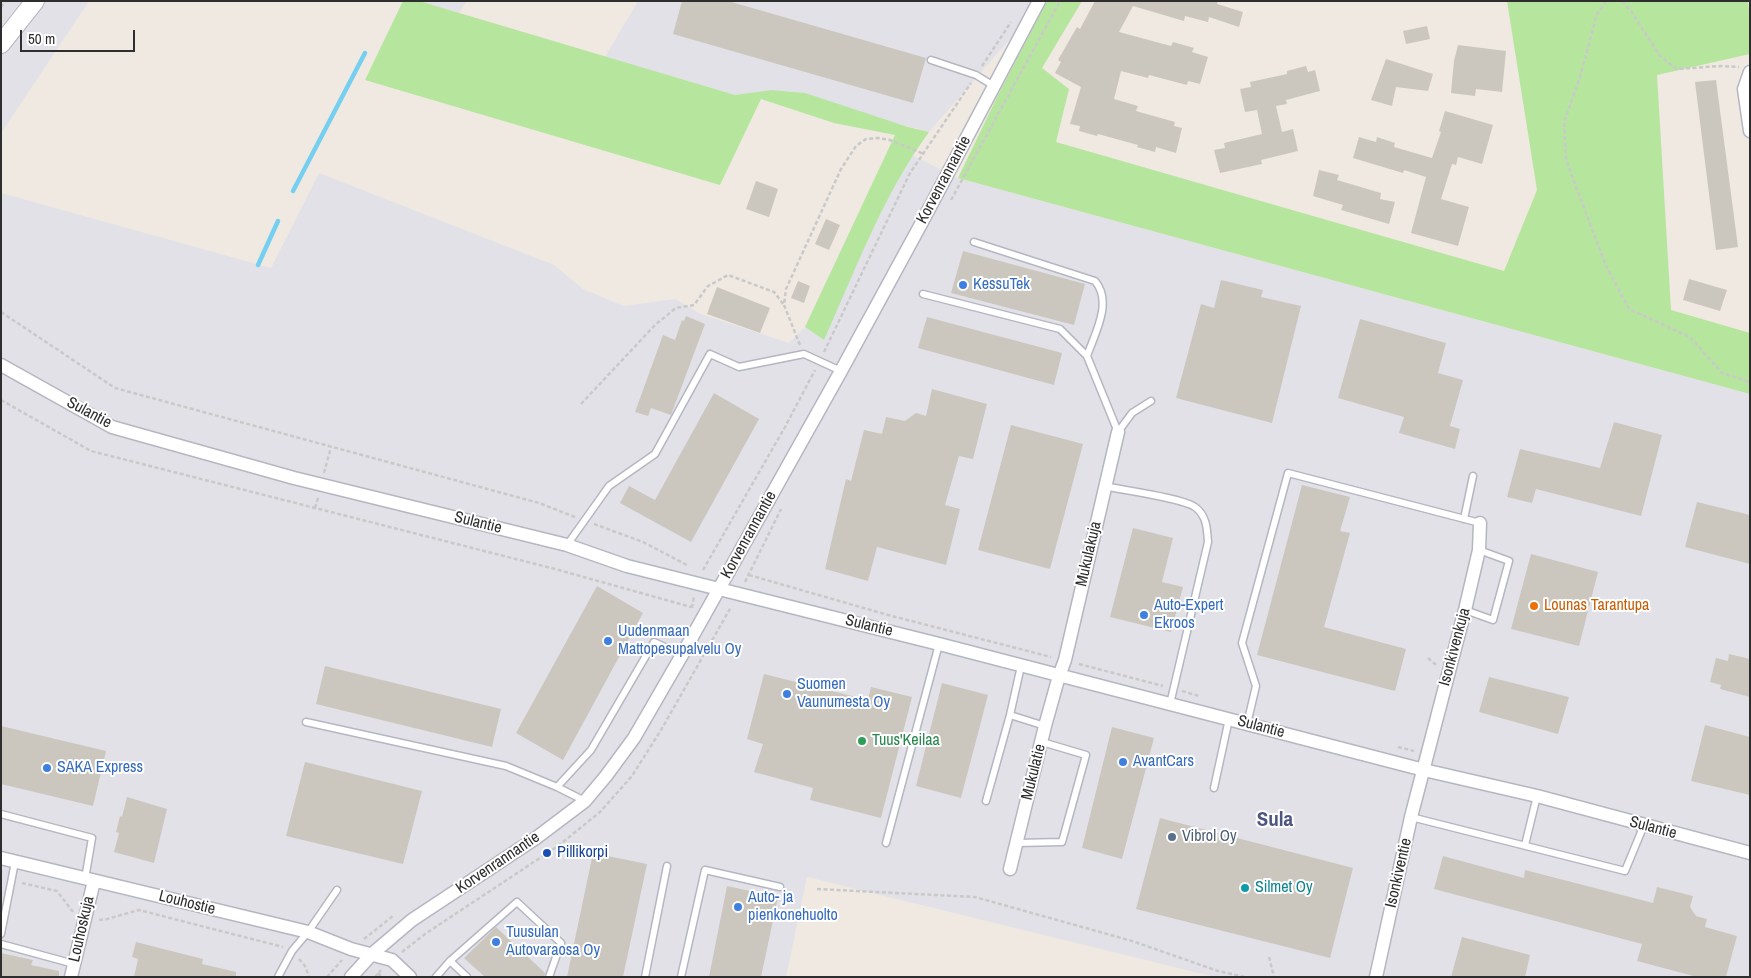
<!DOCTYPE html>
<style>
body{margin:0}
#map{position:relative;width:1751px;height:978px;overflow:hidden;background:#efe9e1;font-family:"Archivo Narrow",sans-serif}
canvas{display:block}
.frame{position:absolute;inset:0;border:2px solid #2e2e2e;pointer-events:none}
.scale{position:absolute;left:20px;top:30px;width:115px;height:22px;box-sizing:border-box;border:2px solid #2e2e2e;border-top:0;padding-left:6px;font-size:15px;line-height:18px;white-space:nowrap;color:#2e2e2e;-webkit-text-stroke:4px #fff;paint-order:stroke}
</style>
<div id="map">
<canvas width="1751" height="978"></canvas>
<div class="frame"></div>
<div class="scale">50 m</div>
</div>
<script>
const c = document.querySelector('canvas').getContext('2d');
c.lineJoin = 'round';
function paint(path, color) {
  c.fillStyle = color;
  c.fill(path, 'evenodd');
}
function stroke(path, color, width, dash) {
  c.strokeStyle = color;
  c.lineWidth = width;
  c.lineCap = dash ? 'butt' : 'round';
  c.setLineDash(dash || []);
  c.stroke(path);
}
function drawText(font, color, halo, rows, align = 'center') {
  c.font = font + ' "Archivo Narrow",sans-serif';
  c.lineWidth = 4;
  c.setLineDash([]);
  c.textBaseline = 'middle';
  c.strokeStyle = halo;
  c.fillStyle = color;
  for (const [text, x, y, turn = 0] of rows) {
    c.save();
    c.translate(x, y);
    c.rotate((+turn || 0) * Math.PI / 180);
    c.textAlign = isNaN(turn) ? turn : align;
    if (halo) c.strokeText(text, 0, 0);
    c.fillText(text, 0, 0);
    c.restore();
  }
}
paint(new Path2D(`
 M1,1H89L1,133Z
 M419,1H467L459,13Z
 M638,1H1043L929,132L771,90L735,95L605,57Z
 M912,155L958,178L1750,394V977H1215L807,877L786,977H1V193L271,268L319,173L554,265L583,289L624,306L675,299L701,314L789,343L805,327L819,336L891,192Z`), '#e3e1e8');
paint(new Path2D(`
 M403,1H419L735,95L771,90L805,93L908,127L929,132C883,195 856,269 824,340L805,327L895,135L834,123L761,99L720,185L365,80Z
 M1047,1H1082L1042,68L1069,89L1056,142L1504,271L1537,190L1507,1H1748L1750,20V54L1657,75L1671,310L1750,333V394L958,178L999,93Z`), '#b6e59e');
stroke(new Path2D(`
 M293,191L365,53
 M258,265L278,221`), '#75cff0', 4.5);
paint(new Path2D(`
 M682,1H728L926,58L913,103L673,34Z
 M1095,1H1218L1217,4L1243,12L1239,27L1209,17L1208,22L1185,16L1184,21L1133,6L1119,32L1171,46L1173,42L1194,48L1192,52L1208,57L1200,84L1188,81L1187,85L1149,75L1148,78L1121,71L1114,99L1138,106L1136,111L1175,122L1174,126L1182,128L1176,153L1156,147L1155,152L1137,147L1138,145L1098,134L1097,136L1079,131L1080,126L1070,124L1081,87L1055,73L1061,62L1058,60L1077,27L1080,29Z
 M1427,26L1430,39L1406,44L1403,31Z
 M1458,45L1506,51L1502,92L1476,89L1475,96L1451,93L1454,61Z
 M1386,59L1433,74L1428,91L1396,87L1392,106L1371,100Z
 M1306,66L1308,72L1315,70L1320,91L1286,100L1287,104L1276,106L1282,132L1293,129L1298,151L1261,160L1262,164L1220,173L1214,150L1225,148L1224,143L1262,134L1257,110L1245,112L1240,89L1251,87L1250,82L1287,74V71Z
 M1716,80L1738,247L1716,250L1695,82Z
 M1445,111L1493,125L1482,164L1458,157L1456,165L1452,164L1441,199L1469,207L1458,246L1411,233L1426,177L1404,170L1403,173L1353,158L1359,137L1376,142L1377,137L1395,143L1394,147L1432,158L1441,132L1439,131Z
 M1319,170L1339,175L1337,180L1381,193L1380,199L1395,202L1389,224L1341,210L1343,205L1313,196Z
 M756,181L778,189L769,217L746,209Z
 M826,219L840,225L829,250L815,244Z
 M963,251L1085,284L1074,325L951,293Z
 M1689,279L1727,290L1720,311L1683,300Z
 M1221,280L1263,290L1261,297L1301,306L1272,423L1176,398L1201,304L1214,308Z
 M798,281L810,286L804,303L791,298Z
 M717,287L770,308L760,333L707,314Z
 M686,316L705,324L671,415L651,408L648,416L635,412L663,335L675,340L682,320L684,321Z
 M927,317L1062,353L1054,385L918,348Z
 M1360,319L1446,343L1438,373L1463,380L1450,426L1460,429L1455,449L1399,433L1404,417L1338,398Z
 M932,389L987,404L973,459L959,456L945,505L960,509L946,565L877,547L868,581L825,569L846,479L851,481L864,430L882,434L886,417L905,421L916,413L926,416Z
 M714,393L759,419L691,542L620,503L629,486L655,500Z
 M1614,422L1662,435L1641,516L1536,489L1532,503L1507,497L1520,449L1600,468Z
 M1011,425L1083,444L1050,569L978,550Z
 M1302,485L1350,497L1340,531L1350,533L1324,627L1406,649L1395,691L1257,655Z
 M1697,502L1750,515V564L1685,547Z
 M1133,528L1173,538L1162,582L1183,587L1171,632L1110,617Z
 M1531,554L1598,572L1579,646L1511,629Z
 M597,586L643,613L563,760L516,733Z
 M1729,654L1750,659V697L1720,689L1721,685L1710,682L1716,658L1728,661Z
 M325,666L501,709L492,747L316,704Z
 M764,674L868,700L871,687L912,697L881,818L810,800L813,788L754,772L763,744L747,739Z
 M1489,677L1569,697L1558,734L1479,712Z
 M942,683L988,695L961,798L916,786Z
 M1705,725L1750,737V795L1691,781Z
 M1,726L106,751L93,806L1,784Z
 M1112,727L1154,738L1122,859L1082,848Z
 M305,762L422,791L403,864L286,836Z
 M127,797L167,809L154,863L114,852L119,833L116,832L120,816L122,817Z
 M1160,818L1353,868L1330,958L1136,909Z
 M593,853L647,864L623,977H567Z
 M1443,856L1524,878L1525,870L1653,903L1657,887L1693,896L1690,907L1696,916L1707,919L1705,927L1737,936L1726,977H1697L1637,961L1642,944L1434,889Z
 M727,886L778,897L761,977H709Z
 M496,927L545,973L544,977H485L464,958Z
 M1462,937L1530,955L1525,977H1451Z
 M136,942L203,959L202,964L236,972V977H134L138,959L132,957Z
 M1,953L33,960L31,965L59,971V977H1Z`), '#cbc7bf');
const lane = new Path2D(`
 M931,60L976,75L994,86
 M974,242L1095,281C1113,302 1095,333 1087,356
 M923,294L1060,329L1087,356L1118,432
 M1118,432L1132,413L1151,401
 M1104,486C1122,490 1183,498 1195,507C1207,516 1207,529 1208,542L1170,704
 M1464,519L1473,476
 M567,545L609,486L655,454L710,354L739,367L804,354L841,371
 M1465,610L1493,620L1509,561L1479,550
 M1010,715L1045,726
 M306,722L506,766L557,787
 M1247,724L1256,686L1242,643L1288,473L1480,523
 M1214,788L1229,719
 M585,801L557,787L591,750L654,642L682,655
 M986,801L1010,715L1021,666
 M1,814L92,838L85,879
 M1411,817L1625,871L1644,825
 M886,843L939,644
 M1017,843L1062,842L1086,755L1042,742
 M1525,845L1537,796
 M1,934L15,862
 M1,944L74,964
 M450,961L517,902L561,943L549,977
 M278,977L292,951L308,932L337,890
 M436,977L450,961L467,977
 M645,977L667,866
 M681,977L705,870L780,887`);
const street = new Path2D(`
 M1750,72L1744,89L1750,131
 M1,365L112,427L294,478L567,545L627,566L939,644L1424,770L1537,796L1750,853
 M1,858L308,932L351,949L392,960L410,977
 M1010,869L1045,726L1059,676L1065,660L1118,432
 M71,977L94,881
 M351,977L372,954L412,920L536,838L585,801L606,776L634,738L682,655L841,371L921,224L1039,1
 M1376,977L1411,817L1465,610L1479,550L1480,523`);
const secondary = new Path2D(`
 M1,44L35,1`);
stroke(lane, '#b4b7c1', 9);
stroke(street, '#b4b7c1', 15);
stroke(secondary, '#b4b7c1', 20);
stroke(new Path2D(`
 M1606,1L1597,14L1580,77L1564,122L1566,160L1606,266L1629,309L1690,337L1722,373L1750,382
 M1622,1L1631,11L1660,56L1677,69L1721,66L1739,67
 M1,7L6,1
 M982,66L1011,22
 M951,200L1060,1
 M1,312L115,388L539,503L575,517
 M800,345L784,305L786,289L841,169L856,146L866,139L878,138L890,140L924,154
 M824,352L910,173L971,83
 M1,400L91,451L555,569L691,607
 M581,404L656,324L676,308L694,305L708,286L728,275L774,292L784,305
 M324,473L331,447
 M315,508L318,498
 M594,524L643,542L687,565
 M703,570L785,427L815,370
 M749,575L888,615L1051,657
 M745,582L781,509
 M692,608L694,596
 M1428,658L1436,665
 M1079,664L1163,686
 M1182,691L1199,696
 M1398,747L1414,751
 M22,883L57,891L73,912
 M817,889L975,897L1132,941L1218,971L1245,977
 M99,920L107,919L139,910L283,947
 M364,939L393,916
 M402,952L425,934L558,846L600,812L632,776L661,730L731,607
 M1269,957L1274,977
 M299,959L305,966L309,977
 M378,973L382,977
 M327,977L342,960
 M375,977L381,970`), '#c9c9c9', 2.5, [4, 2.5]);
stroke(lane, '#fff', 6);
stroke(street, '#fff', 12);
stroke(secondary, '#fff', 18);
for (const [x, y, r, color] of [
 [963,285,5,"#3f7fe0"],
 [1534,606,5,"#e8710a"],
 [1144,615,5,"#3f7fe0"],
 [608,641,5,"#3f7fe0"],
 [787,694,5,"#3f7fe0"],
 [862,741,5,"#2e9e5b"],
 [1123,762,5,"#3f7fe0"],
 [47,768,5,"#3f7fe0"],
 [1172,837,5,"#5c6f8a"],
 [547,853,5,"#1a4fb4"],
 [1245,888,5,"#0f9aa8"],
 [738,907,5,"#3f7fe0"],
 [496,942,5,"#3f7fe0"]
]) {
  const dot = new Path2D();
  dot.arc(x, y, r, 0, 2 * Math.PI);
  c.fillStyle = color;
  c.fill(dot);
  stroke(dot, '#fff', 2);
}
drawText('16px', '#2e2e2e', '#fff', [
 ["Korvenrannantie",944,180,-62],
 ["Sulantie",89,413,28],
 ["Sulantie",478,523,14],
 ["Korvenrannantie",749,535,-61],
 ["Mukulakuja",1089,554,-77],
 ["Sulantie",869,626,14],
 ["Isonkivenkuja",1455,647,-75],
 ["Sulantie",1261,727,15],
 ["Mukulatie",1034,772,-76],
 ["Sulantie",1653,828,15],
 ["Korvenrannantie",498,863,-34],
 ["Isonkiventie",1399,873,-77],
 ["Louhostie",187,903,14],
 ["Louhoskuja",82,929,-77]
]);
drawText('16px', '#366cbe', '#fff', [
 ["KessuTek",973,285],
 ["Auto-Expert",1154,606],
 ["Ekroos",1154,624],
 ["Uudenmaan",618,632],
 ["Mattopesupalvelu Oy",618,650],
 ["Suomen",797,685],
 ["Vaunumesta Oy",797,703],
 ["AvantCars",1133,762],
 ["SAKA Express",57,768],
 ["Auto- ja",748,898],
 ["pienkonehuolto",748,916],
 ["Tuusulan",506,933],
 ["Autovaraosa Oy",506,951]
], 'left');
drawText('16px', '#c56008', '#fff', [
 ["Lounas Tarantupa",1544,606]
], 'left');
drawText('16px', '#27864d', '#fff', [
 ["Tuus'Keilaa",872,741]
], 'left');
drawText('16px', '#4e5e75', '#fff', [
 ["Vibrol Oy",1182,837]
], 'left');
drawText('16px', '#164399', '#fff', [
 ["Pillikorpi",557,853]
], 'left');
drawText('16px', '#0d838f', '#fff', [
 ["Silmet Oy",1255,888]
], 'left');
drawText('bold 21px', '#4d5680', '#fff', [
 ["Sula",1275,820]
]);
</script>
